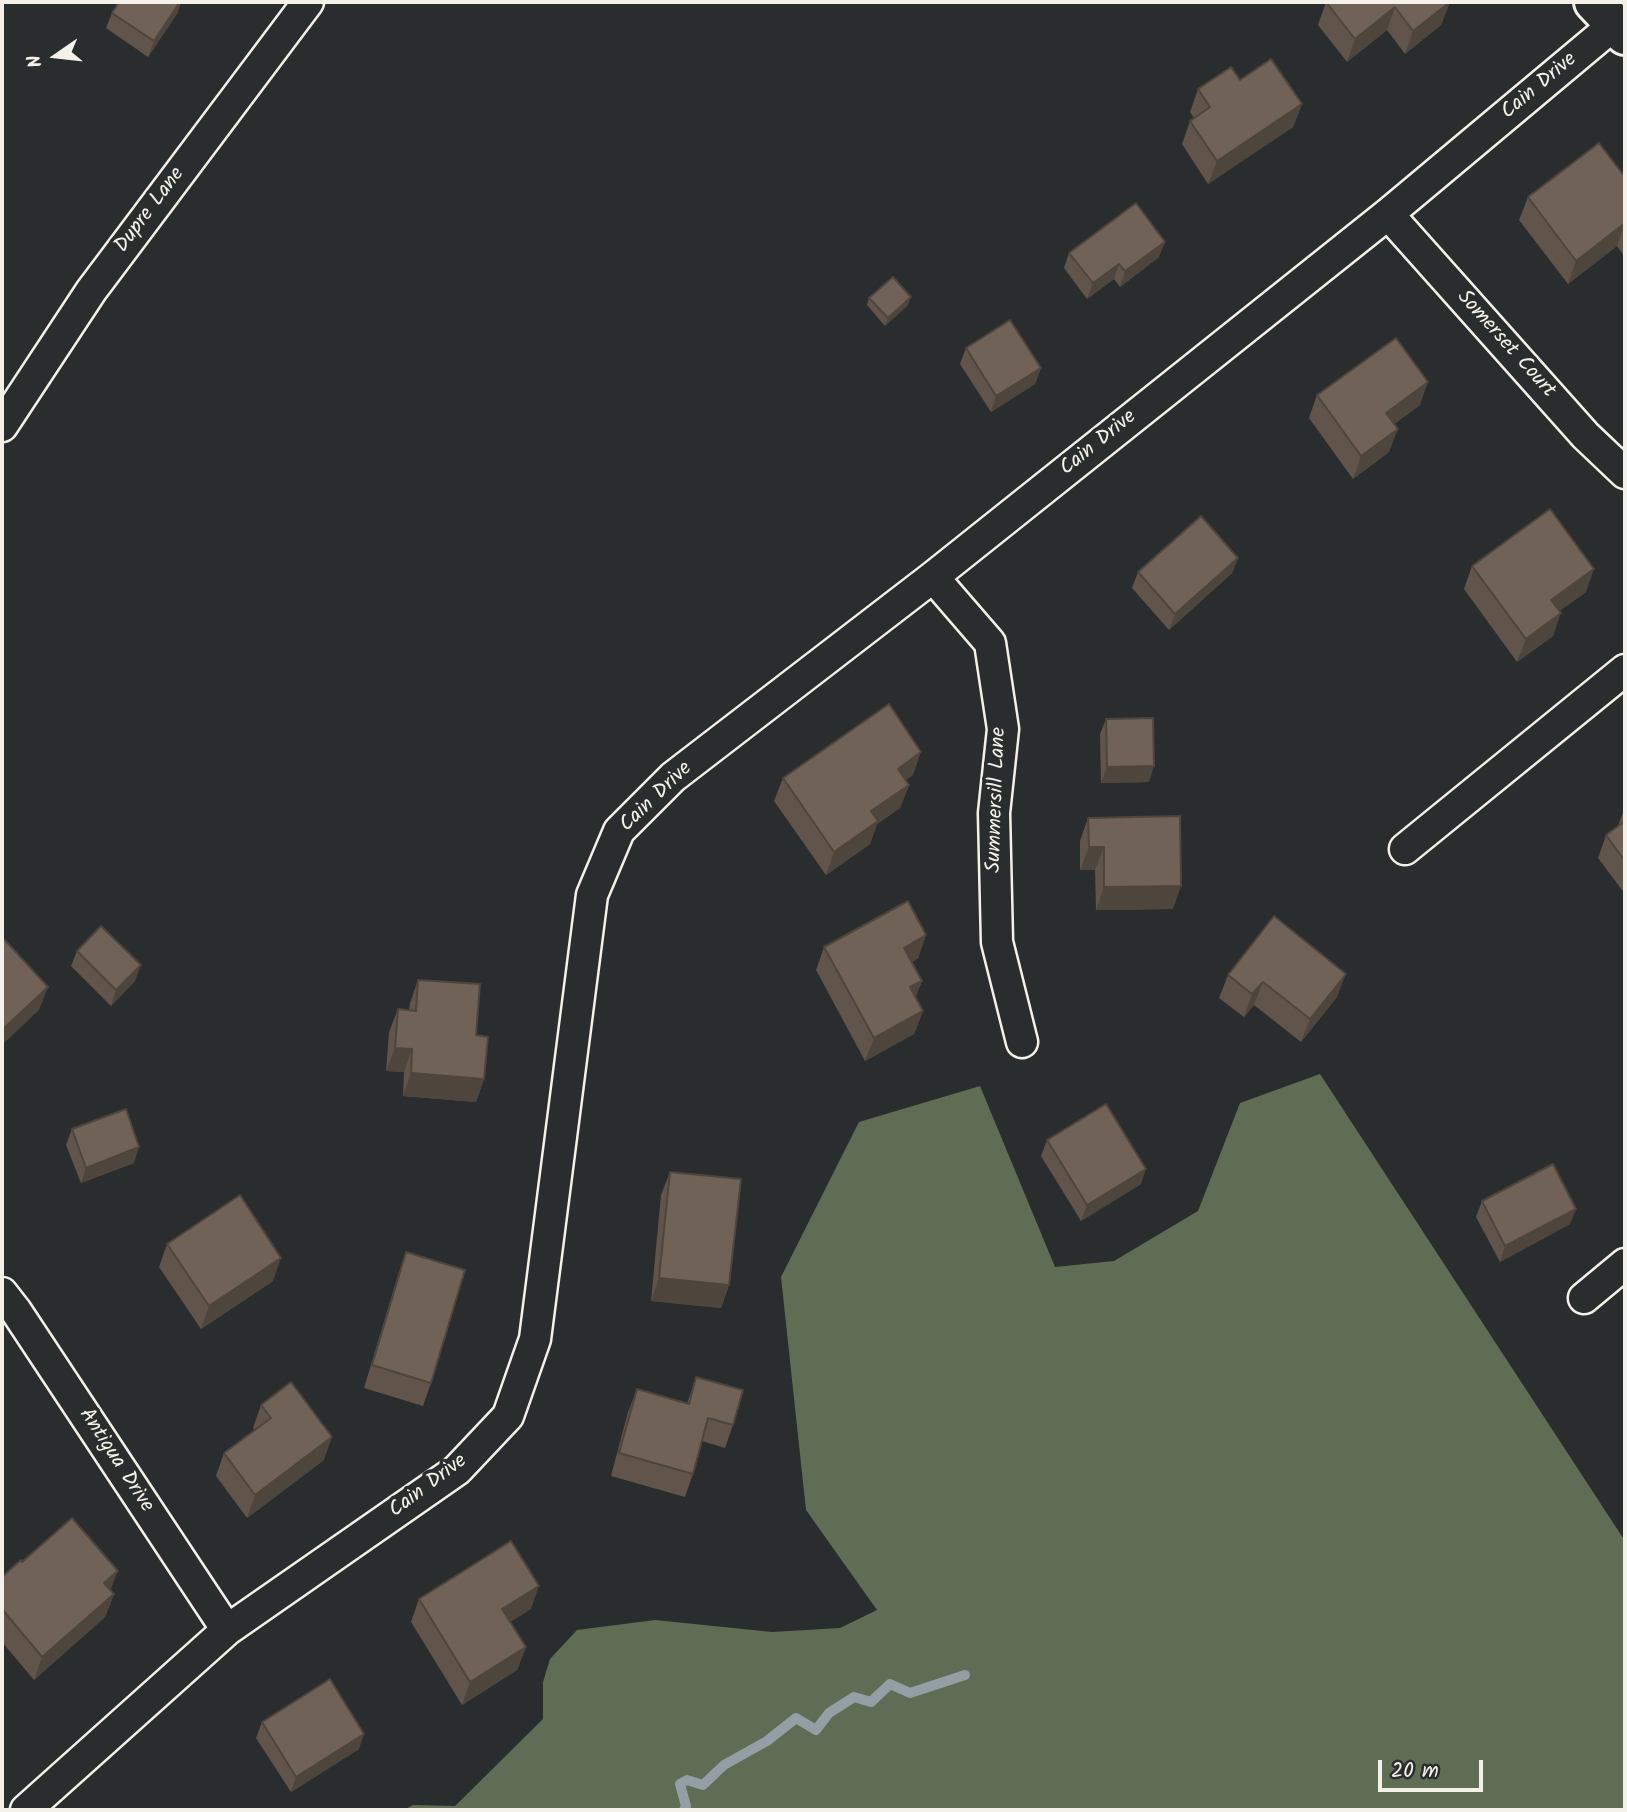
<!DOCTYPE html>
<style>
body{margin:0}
#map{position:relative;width:1627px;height:1812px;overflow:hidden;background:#2a2d2e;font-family:Kalam,sans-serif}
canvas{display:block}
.frame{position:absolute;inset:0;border:4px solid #f4f1e8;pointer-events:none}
.north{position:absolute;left:21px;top:21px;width:70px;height:70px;-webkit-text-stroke:5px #2a2d2e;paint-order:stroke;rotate:256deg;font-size:19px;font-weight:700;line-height:28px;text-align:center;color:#f4f1e8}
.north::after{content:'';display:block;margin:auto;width:24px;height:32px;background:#f4f1e8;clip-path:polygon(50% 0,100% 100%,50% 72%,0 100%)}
.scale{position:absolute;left:1378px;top:1760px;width:105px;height:32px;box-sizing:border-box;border:4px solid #f4f1e8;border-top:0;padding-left:9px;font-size:21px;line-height:24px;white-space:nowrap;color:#f4f1e8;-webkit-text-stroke:5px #2a2d2e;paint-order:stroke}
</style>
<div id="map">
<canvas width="1627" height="1812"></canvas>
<div class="frame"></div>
<div class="north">N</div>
<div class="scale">20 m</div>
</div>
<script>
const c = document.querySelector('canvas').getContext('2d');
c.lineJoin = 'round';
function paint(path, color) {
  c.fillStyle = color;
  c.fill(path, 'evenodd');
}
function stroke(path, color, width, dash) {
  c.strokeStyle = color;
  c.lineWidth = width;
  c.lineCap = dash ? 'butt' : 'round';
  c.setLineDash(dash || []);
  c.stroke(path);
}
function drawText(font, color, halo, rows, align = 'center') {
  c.font = font + ' Kalam,sans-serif';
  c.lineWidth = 7;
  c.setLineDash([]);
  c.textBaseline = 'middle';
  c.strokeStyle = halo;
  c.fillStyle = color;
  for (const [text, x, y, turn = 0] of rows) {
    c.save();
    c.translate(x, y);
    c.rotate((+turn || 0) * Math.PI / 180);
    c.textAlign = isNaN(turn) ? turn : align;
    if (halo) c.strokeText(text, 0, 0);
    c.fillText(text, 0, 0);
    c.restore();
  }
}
paint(new Path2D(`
 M1320,1074L1625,1541V1810H404L413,1805L455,1806L543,1719V1682L550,1659L577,1630L655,1620L772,1632L840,1628L877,1610L806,1510L781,1277L859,1122L980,1086L1055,1267L1114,1261L1198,1211L1240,1103Z`), '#5f6d54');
stroke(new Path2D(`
 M684,1810L686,1806L680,1784L687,1780L703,1785L724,1765L767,1741L796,1718L816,1730L829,1713L854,1697L871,1702L890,1684L910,1693L965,1675`), '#939fa4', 10);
const street = new Path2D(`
 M1388,214L1585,435L1625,473
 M2,426L91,291L308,2
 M933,577L990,643L1003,729L994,813L997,942L1022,1042
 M1405,849L1625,670
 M2,1293L16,1311L227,1630
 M1584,1298L1625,1264
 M26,1810L227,1630L457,1470L508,1416L535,1339L592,895L619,831L673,777L933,577L1388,214L1615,24`);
const secondary = new Path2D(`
 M1594,2L1625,35`);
stroke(street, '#f4f1e8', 35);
stroke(secondary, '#f4f1e8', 44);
stroke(street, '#2a2d2e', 30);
stroke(secondary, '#2a2d2e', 38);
paint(new Path2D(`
 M119,2H181L177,14L148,57L106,28L112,13Z
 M1326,2H1450L1441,25L1405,54L1387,30L1347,62L1318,25Z
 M1240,80L1302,104L1293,127L1208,184L1182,144L1190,121L1194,118L1190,112L1198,89Z
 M1625,177V255L1624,256L1617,246L1568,284L1519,220L1528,197Z
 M1069,253L1159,257L1120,287L1114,279L1087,299L1064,268Z
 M869,298L908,305L885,326L867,305Z
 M966,348L1041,368L1035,384L991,412L960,364Z
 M1317,395L1420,405L1394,424L1389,452L1353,479L1309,418Z
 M1238,558L1232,573L1169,630L1132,588L1138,572Z
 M1472,566L1586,592L1559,611L1553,636L1517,662L1464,589Z
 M1106,719L1149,782L1101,783L1100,734Z
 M913,775L905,780L909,785L900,808L877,824L870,844L826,875L774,801L783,778Z
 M1625,807V894L1598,858L1606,835L1618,826Z
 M1088,818L1173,909L1096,910L1095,870H1080V841Z
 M926,935L918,958L912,962L922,981L915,998L923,1011L914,1034L865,1061L816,970L824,947Z
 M77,951L135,981L111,1006L71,966Z
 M1228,975L1337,997L1301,1042L1254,1005L1244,1017L1219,998Z
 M418,980L476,1035L484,1079L476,1102L403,1096L404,1072L386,1071L389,1032L398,1009L409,1010L410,1003Z
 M72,1129L134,1163L81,1183L66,1145Z
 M1047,1140L1141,1184L1081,1221L1041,1156Z
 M670,1172L729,1285L721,1308L651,1301L661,1195Z
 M1482,1201L1570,1224L1500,1262L1476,1217Z
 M167,1244L273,1281L201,1329L159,1267Z
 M406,1252L431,1383L423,1406L364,1388L398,1275Z
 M696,1377L733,1425L725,1448L702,1441L693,1474L685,1497L611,1476L628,1412L637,1389L687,1404Z
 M261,1405L324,1460L247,1518L216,1476L224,1453L255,1430L253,1428Z
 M22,1562L110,1591L114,1594L105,1617L34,1680L2,1642V1577Z
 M419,1599L531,1609L510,1622L526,1647L517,1670L462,1705L411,1622Z
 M262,1722L359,1749L291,1792L256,1738Z`), '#60544b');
paint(new Path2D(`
 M180,2H181L177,14L148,57L154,41Z
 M1450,2L1441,25L1405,54L1413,31Z
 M1395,7L1387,30L1347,62L1355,39Z
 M1302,104L1293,127L1208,184L1217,161Z
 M1625,223L1617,246L1568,284L1576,261Z
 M1165,242L1159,257L1120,287L1125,271Z
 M1119,264L1114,279L1087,299L1093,283Z
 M911,297L908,305L885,326L888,318Z
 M1041,368L1035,384L991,412L996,396Z
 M1428,382L1420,405L1378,436L1386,413Z
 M1398,429L1389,452L1353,479L1361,456Z
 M1238,558L1232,573L1169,630L1175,614Z
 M1594,569L1586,592L1543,623L1551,600Z
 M1561,613L1553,636L1517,662L1526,639Z
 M921,752L913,775L889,792L898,769Z
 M1154,766L1149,782L1101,783L1107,767Z
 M909,785L900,808L877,824L870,844L826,875L834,852L871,811Z
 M1089,847H1104L1095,870H1080Z
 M1181,886L1173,909L1096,910L1104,887Z
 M926,935L918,958L896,971L904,948Z
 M141,965L135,981L111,1006L116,990Z
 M1346,974L1337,997L1301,1042L1310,1019Z
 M922,981L913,1004L910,987Z
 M1263,982L1254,1005L1244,1017L1252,994Z
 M48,987L39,1010L2,1045V1030Z
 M923,1011L914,1034L865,1061L874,1038Z
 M395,1048L412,1049L404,1072L386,1071Z
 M411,1073L484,1079L476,1102L403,1096Z
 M139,1147L134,1163L81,1183L86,1168Z
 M1146,1169L1141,1184L1081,1221L1087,1205Z
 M1576,1209L1570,1224L1500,1262L1505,1246Z
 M281,1258L273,1281L201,1329L209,1306Z
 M659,1278L729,1285L721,1308L651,1301Z
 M332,1437L324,1460L247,1518L255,1495Z
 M118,1571L109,1594L104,1583Z
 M539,1586L531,1609L493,1632L502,1609Z
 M114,1594L105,1617L34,1680L42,1657Z
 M526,1647L517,1670L462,1705L470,1682Z
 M364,1734L359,1749L291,1792L296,1777Z`), '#4e453d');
const building = new Path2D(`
 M119,2H180L154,41L112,13Z
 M1326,2H1450L1413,31L1395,7L1355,39Z
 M1271,59L1302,104L1217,161L1190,121L1210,107L1198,89L1231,67L1240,80Z
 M1599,143L1625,177V223L1576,261L1528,197Z
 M1136,203L1165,242L1125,271L1119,264L1093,283L1069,253Z
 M893,277L911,297L888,318L869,298Z
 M1010,320L1041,368L996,396L966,348Z
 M1396,338L1428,382L1386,413L1398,429L1361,456L1317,395Z
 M1550,509L1594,569L1551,600L1561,613L1526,639L1472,566Z
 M1201,516L1238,558L1175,614L1138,572Z
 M889,704L921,752L898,769L909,785L871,811L878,821L834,852L783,778Z
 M1153,718L1154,766L1107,767L1106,719Z
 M1180,816L1181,886L1104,887V847H1089L1088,818Z
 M1625,821V861L1606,835Z
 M908,901L926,935L904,948L922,981L910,987L923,1011L874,1038L824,947Z
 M1274,916L1346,974L1310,1019L1263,982L1252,994L1228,975Z
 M101,926L141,965L116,990L77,951Z
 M2,937L48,987L2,1030Z
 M418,980L480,984L476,1035L488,1037L484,1079L411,1073L412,1049L395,1048L398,1009L416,1011Z
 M1106,1104L1146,1169L1087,1205L1047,1140Z
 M126,1109L139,1147L86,1168L72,1129Z
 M1553,1164L1576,1209L1505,1246L1482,1201Z
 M670,1172L741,1179L729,1285L659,1278Z
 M240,1195L281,1258L209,1306L167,1244Z
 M406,1252L465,1270L431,1383L372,1365Z
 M696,1377L743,1390L733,1425L708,1418L693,1474L619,1453L637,1389L689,1404Z
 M291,1382L332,1437L255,1495L224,1453L271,1418L261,1405Z
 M72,1518L118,1571L104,1583L114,1594L42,1657L2,1609V1577L21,1560L22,1562Z
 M511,1541L539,1586L502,1609L526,1647L470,1682L419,1599Z
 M330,1679L364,1734L296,1777L262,1722Z`);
paint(building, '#706257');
stroke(building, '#4e453d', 2);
drawText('21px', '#f4f1e8', '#2a2d2e', [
 ["Cain Drive",1540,87,-40],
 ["Dupre Lane",151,211,-53],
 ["Somerset Court",1505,345,48],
 ["Cain Drive",1099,444,-39],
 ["Cain Drive",657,798,-44],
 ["Summersill Lane",998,800,-88],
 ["Antigua Drive",115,1461,57],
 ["Cain Drive",429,1487,-37]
]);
</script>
